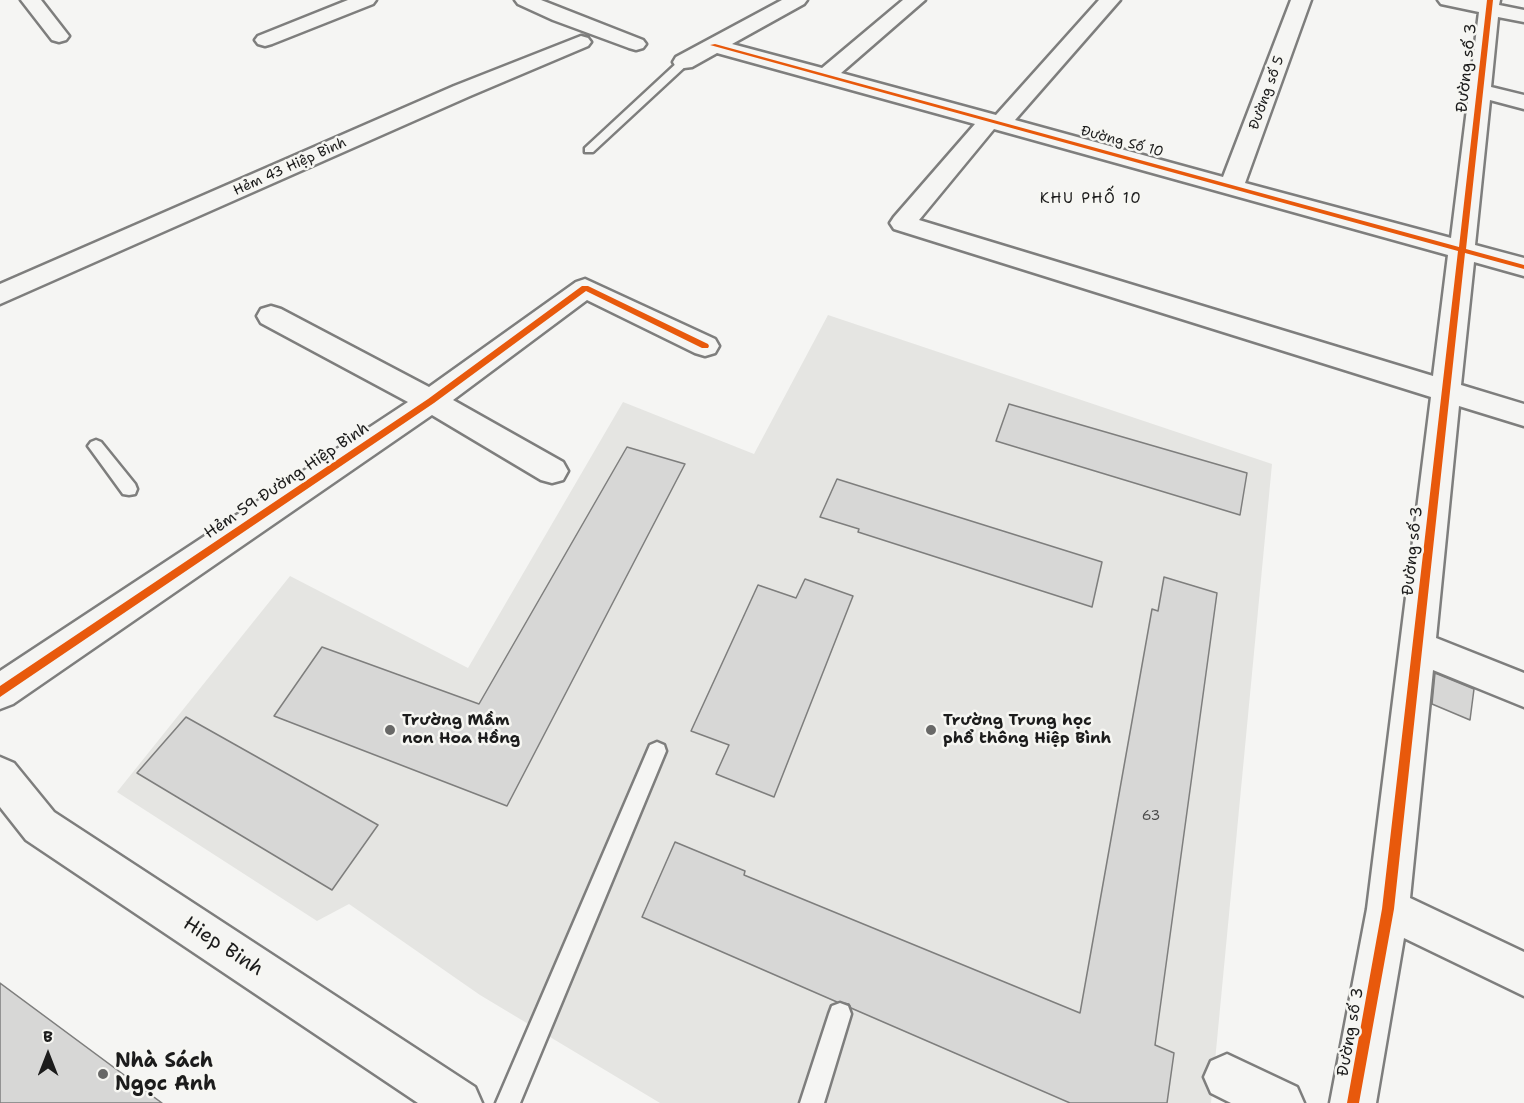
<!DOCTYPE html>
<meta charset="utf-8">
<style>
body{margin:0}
#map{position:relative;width:1524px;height:1103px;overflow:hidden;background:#f5f5f3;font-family:"Shantell Sans",sans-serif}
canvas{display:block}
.north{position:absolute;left:18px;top:1025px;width:60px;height:60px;-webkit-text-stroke:4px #f6f6f2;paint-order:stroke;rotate:0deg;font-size:16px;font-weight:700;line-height:24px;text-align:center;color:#1c1c1c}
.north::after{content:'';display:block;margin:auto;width:21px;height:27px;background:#1c1c1c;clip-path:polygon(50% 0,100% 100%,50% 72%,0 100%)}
</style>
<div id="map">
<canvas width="1524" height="1103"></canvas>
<div class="north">B</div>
</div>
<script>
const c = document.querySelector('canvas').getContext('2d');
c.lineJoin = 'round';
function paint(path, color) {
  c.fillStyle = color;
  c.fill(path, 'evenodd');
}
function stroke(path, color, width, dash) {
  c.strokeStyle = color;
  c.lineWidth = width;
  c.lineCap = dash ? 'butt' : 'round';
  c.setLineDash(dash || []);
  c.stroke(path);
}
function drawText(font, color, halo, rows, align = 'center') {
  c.font = font + ' "Shantell Sans",sans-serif';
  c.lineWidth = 5;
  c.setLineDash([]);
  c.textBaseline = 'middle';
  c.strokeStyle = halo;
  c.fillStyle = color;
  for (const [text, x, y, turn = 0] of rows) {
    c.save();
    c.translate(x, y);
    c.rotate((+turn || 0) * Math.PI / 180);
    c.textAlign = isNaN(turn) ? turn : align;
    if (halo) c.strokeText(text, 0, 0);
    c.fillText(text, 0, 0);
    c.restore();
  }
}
paint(new Path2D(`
 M828,315L1272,464L1211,1103H660L480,995L349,904L317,921L117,792L290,576L468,668L623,402L754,454Z`), '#e5e5e2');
const building = new Path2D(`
 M1009,404L1247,473L1240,515L996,441Z
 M627,447L685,464L507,806L274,716L322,647L479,704Z
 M837,479L1102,562L1092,607L858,532L859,529L820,517Z
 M1164,577L1217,593L1155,1045L1174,1053L1167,1103H1070L851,1008L849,1004L837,1002L642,917L675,842L745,871L744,875L1080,1013L1152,609L1158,611Z
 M805,579L853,596L774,797L716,774L729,745L691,731L758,585L796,598Z
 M1435,673L1474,689L1470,720L1432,704Z
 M186,717L378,825L332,890L137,773Z
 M0,983L162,1103H0Z`);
paint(building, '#d7d7d6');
stroke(building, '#7e7e7d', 1.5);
const lane = new Path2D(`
 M684,59L688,60V64L593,152H585V148L680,60Z
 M96,440L101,442L135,484L137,489L135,494L129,495L123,494L91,450L88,446L91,442Z
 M657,742L664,745L666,751L520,1103H496L650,745Z
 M840,1003L848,1006L851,1014L824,1103H800L829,1014L832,1006Z`);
const street = new Path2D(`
 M21,0H41L69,36L66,40L59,42L52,40Z
 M348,0H376L373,4L272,44L265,46L258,44L255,40L258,36Z
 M515,0H541L643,40L646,44L643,48L636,50L629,48L553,20L518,4Z
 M782,0H807L804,4L732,44L822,68L903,0H925L841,73L996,115L1099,0H1120L1015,120L1223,177L1291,0H1311L1245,183L1451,238L1479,12L1441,4L1438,0H1500L1499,5L1524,10V22L1498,17L1491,87L1524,95V109L1490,100L1475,245L1524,258V276L1474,262L1461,385L1524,404V426L1459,406L1436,638L1524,673V707L1433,670L1410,898L1524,952V996L1404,938L1376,1103H1330L1367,909L1431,397L894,229L890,223L894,217L975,124L717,53L692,67L684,68L676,67L673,62L676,57ZM994,129L1448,255L1433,376L919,220Z
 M581,36L588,38L591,42L588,46L470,96L0,304V284L454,86Z
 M585,279L715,339L719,346L715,353L705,356L695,353L587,300L453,400L563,462L568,471L563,480L552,483L541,480L432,415L13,704L0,709V671L408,402L261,323L257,316L261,309L271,306L281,309L429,387L576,282Z
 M1227,1054L1297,1087L1304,1103H1231L1211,1093L1204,1077L1211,1061Z`);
const secondary = new Path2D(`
 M0,757L14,763L54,812L475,1087L482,1103H418L26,840L0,807Z`);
stroke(lane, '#7e7e7d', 5);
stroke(street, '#7e7e7d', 5);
stroke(secondary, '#7e7e7d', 5);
paint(lane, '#f5f5f3');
paint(street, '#f5f5f3');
paint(secondary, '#f5f5f3');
paint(new Path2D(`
 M1487,0H1493L1466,249L1524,265V269L1465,253L1394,909L1359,1103H1347L1382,909L1458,251L710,45L715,44L1459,247Z
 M582,286H588L708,344L709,346L708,348H702L586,291L434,403L0,697V686L428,399Z`), '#e8590c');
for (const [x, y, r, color] of [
 [390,730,6,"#686867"],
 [931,730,6,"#686867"],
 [103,1074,6,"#686867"]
]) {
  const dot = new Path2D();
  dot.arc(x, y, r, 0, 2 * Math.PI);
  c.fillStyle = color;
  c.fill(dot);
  stroke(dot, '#f6f6f2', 2);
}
drawText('14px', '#1c1c1c', '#f6f6f2', [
 ["Đường số 5",1267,93,-70],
 ["Đường Số 10",1122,142,15],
 ["Hẻm 43 Hiệp Bình",290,167,-24]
]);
drawText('14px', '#4b4b4a', null, [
 ["63",1151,816]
]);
c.letterSpacing = '1.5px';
drawText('15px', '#1c1c1c', '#f6f6f2', [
 ["KHU PHỐ 10",1091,199]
]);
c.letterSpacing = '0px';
drawText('16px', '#1c1c1c', '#f6f6f2', [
 ["Đường số 3",1467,68,-84],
 ["Hẻm 59 Đường Hiệp Bình",287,481,-34],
 ["Đường số 3",1413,551,-84],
 ["Đường số 3",1351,1032,-80]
]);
drawText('bold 16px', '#1c1c1c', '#f6f6f2', [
 ["Trường Mầm",402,721],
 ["non Hoa Hồng",402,739],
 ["Trường Trung học",943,721],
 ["phổ thông Hiệp Bình",943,739]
], 'left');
drawText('20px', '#1c1c1c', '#f6f6f2', [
 ["Hiep Binh",223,947,33]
]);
drawText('bold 20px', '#1c1c1c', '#f6f6f2', [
 ["Nhà Sách",115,1062],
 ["Ngọc Anh",115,1085]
], 'left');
</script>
